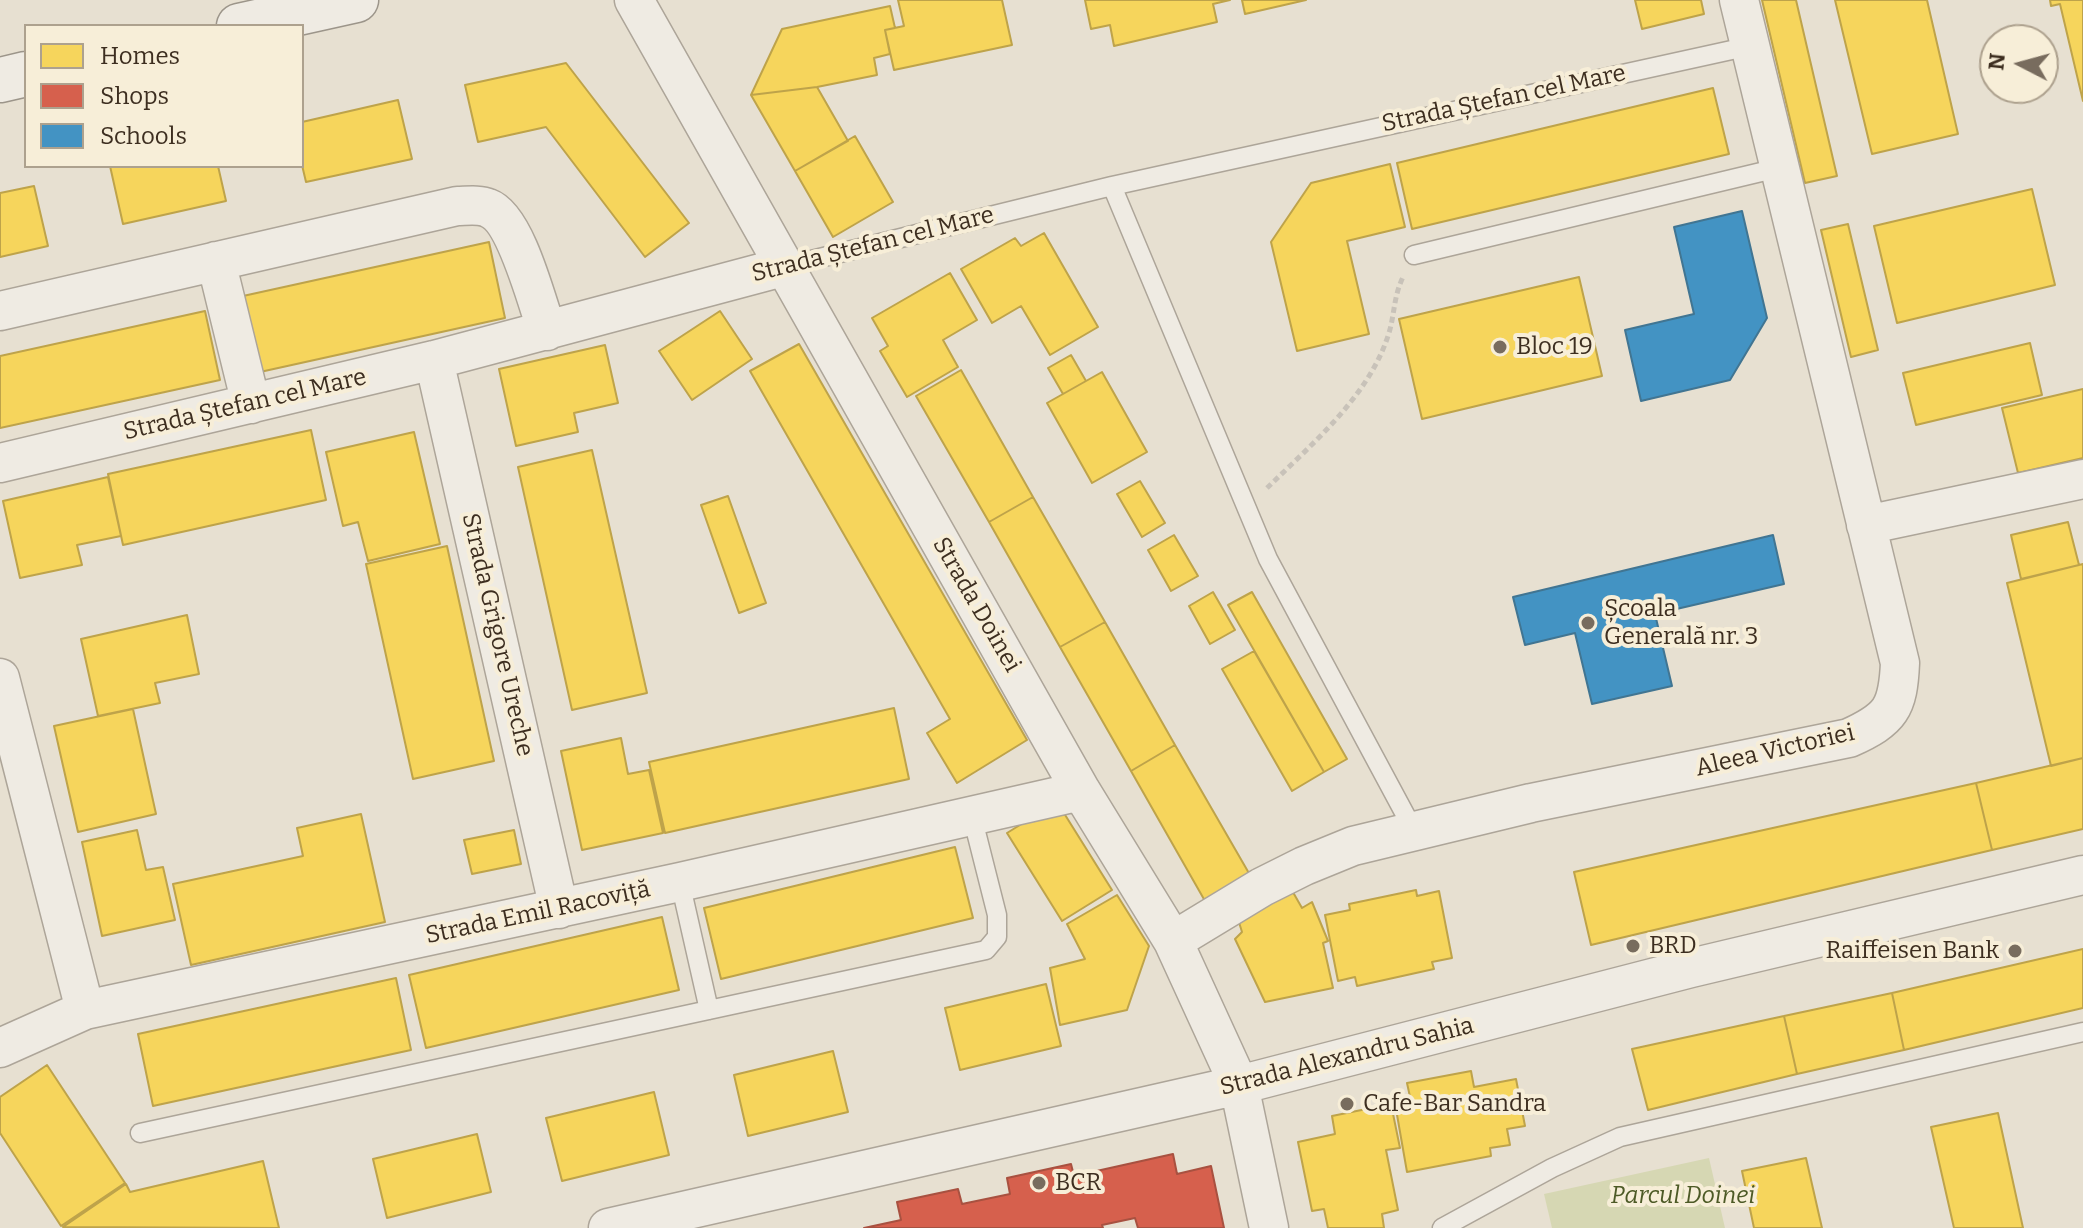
<!DOCTYPE html>
<meta charset="utf-8">
<style>
body{margin:0}
#map{position:relative;width:2083px;height:1228px;overflow:hidden;background:#e7e0d1;font-family:Bitter,serif}
canvas{display:block}
.legend{position:absolute;left:24px;top:24px;width:280px;height:144px;box-sizing:border-box;background:#f7eed8;border:2px solid #ada18e;margin:0;padding:10px 14px;list-style:none;font-size:24px;color:#3d2e20}
.legend li{display:flex;align-items:center;gap:16px;height:40px}
.legend b{width:40px;border:2px solid #ada18e}
.north{position:absolute;left:1979px;top:24px;width:80px;height:80px;box-sizing:border-box;background:#f7eed8;border:2px solid #ada18e;border-radius:50%;rotate:276deg;font-size:22px;font-weight:700;line-height:32px;text-align:center;color:#3d2e20}
.north::after{content:'';display:block;margin:auto;width:28px;height:36px;background:#786c5e;clip-path:polygon(50% 0,100% 100%,50% 72%,0 100%)}
</style>
<div id="map">
<canvas width="2083" height="1228"></canvas>
<ul class="legend">
<li><b style="height:22px;background:#f6d55c"></b>Homes</li>
<li><b style="height:22px;background:#d6604d"></b>Shops</li>
<li><b style="height:22px;background:#4393c3"></b>Schools</li>
</ul>
<div class="north">N</div>
</div>
<script>
const c = document.querySelector('canvas').getContext('2d');
c.lineJoin = 'round';
function paint(path, color) {
  c.fillStyle = color;
  c.fill(path, 'evenodd');
}
function stroke(path, color, width, dash) {
  c.strokeStyle = color;
  c.lineWidth = width;
  c.lineCap = dash ? 'butt' : 'round';
  c.setLineDash(dash || []);
  c.stroke(path);
}
function drawText(font, color, halo, rows, align = 'center') {
  c.font = font + ' Bitter,serif';
  c.lineWidth = 8;
  c.setLineDash([]);
  c.textBaseline = 'middle';
  c.strokeStyle = halo;
  c.fillStyle = color;
  for (const [text, x, y, turn = 0] of rows) {
    c.save();
    c.translate(x, y);
    c.rotate((+turn || 0) * Math.PI / 180);
    c.textAlign = isNaN(turn) ? turn : align;
    if (halo) c.strokeText(text, 0, 0);
    c.fillText(text, 0, 0);
    c.restore();
  }
}
paint(new Path2D(`
 M1709,1158L1725,1228H1552L1544,1194Z`), '#d6d7b3');
const homes = new Path2D(`
 M898,0H1002L1012,45L894,70L885,30L904,26Z
 M1085,0H1230L1213,4L1217,22L1114,46L1110,25L1091,29Z
 M1242,0H1306L1245,14Z
 M1635,0H1701L1704,14L1642,29Z
 M1762,0H1796L1837,176L1805,183Z
 M1835,0H1927L1958,134L1872,154Z
 M2050,0H2083V101L2060,4L2051,6Z
 M890,6L895,28L885,30L890,54L874,58L877,75L817,87L751,95L782,29Z
 M566,63L689,223L645,257L546,127L478,142L465,85Z
 M817,87L848,141L795,171L751,95Z
 M1713,88L1729,154L1412,229L1397,163Z
 M398,100L412,159L306,182L302,165V122Z
 M855,136L893,202L833,237L795,171Z
 M1390,164L1405,227L1347,241L1369,334L1297,351L1271,242L1311,183Z
 M110,166H218L226,201L123,224Z
 M34,186L48,246L0,257V193Z
 M2032,189L2055,285L1897,323L1874,226Z
 M1848,224L1878,350L1851,357L1821,230Z
 M1044,233L1098,327L1050,355L1021,306L992,323L961,269L1015,238L1021,246Z
 M489,242L505,318L260,372L243,296Z
 M950,273L977,320L943,340L958,367L907,397L880,351L888,346L872,318Z
 M1579,277L1602,376L1422,419L1399,319Z
 M205,311L220,380L0,428V356Z
 M720,311L752,359L692,400L659,351Z
 M2030,343L2042,395L1916,425L1903,373Z
 M799,344L1027,740L957,783L927,733L950,719L750,371Z
 M605,345L618,403L574,413L578,432L516,446L499,369Z
 M1071,355L1086,381L1063,394L1048,368Z
 M961,370L1033,497L989,522L916,396Z
 M1102,372L1147,452L1092,483L1047,403Z
 M2083,389V458L2018,473L2002,408Z
 M311,430L326,500L123,545L108,474Z
 M414,432L440,544L368,561L358,522L343,526L326,452Z
 M592,450L647,693L572,710L518,467Z
 M108,477L121,536L77,545L82,565L20,578L3,501Z
 M1140,481L1165,523L1142,537L1117,494Z
 M728,496L766,603L739,613L701,505Z
 M1033,497L1105,622L1060,647L989,522Z
 M2068,522L2079,565L2021,579L2011,535Z
 M1174,535L1198,576L1171,591L1148,550Z
 M447,546L494,761L413,779L366,564Z
 M2083,564V758L2051,766L2007,583Z
 M1213,592L1235,630L1210,644L1189,606Z
 M1252,592L1347,759L1324,772L1228,605Z
 M187,615L199,674L155,683L160,703L98,716L81,639Z
 M1105,622L1175,745L1131,771L1060,647Z
 M1254,651L1324,772L1292,791L1222,669Z
 M894,708L909,779L665,833L649,762Z
 M133,709L156,814L78,832L54,726Z
 M621,738L628,774L649,770L663,833L582,850L561,751Z
 M1175,745L1250,875L1205,901L1131,771Z
 M2083,758V829L1992,850L1976,783Z
 M1976,783L1992,850L1591,945L1574,872Z
 M1057,802L1112,890L1062,921L1007,833Z
 M361,814L385,922L191,965L173,884L303,856L297,828Z
 M137,830L146,870L163,867L175,920L102,936L82,842Z
 M514,830L521,864L472,874L464,840Z
 M955,847L973,918L721,979L704,908Z
 M1290,887L1302,908L1312,902L1328,941L1323,943L1333,988L1265,1002L1235,939L1242,932L1238,919Z
 M1416,890L1417,896L1439,891L1452,958L1432,962L1434,969L1357,986L1355,977L1338,981L1325,915L1350,910L1349,904Z
 M1117,895L1149,946L1127,1010L1060,1025L1050,968L1085,959L1067,924Z
 M662,917L679,990L426,1048L409,975Z
 M2083,949V1008L1904,1050L1892,993Z
 M396,978L411,1050L153,1106L138,1034Z
 M1046,984L1061,1046L960,1070L945,1008Z
 M1892,993L1904,1050L1797,1074L1784,1016Z
 M1784,1016L1797,1074L1648,1110L1632,1049Z
 M833,1051L848,1112L748,1136L734,1075Z
 M47,1065L125,1183L61,1226L0,1133V1097Z
 M1471,1071L1474,1087L1516,1079L1525,1126L1507,1129L1510,1145L1490,1148L1491,1156L1407,1172L1396,1109L1412,1106L1407,1083Z
 M654,1092L669,1155L562,1181L546,1118Z
 M1391,1104L1400,1148L1386,1150L1398,1210L1382,1214L1384,1228H1328L1324,1209L1312,1211L1298,1142L1335,1134L1332,1116Z
 M1998,1113L2023,1228H1954L1931,1127Z
 M477,1134L491,1192L387,1218L373,1159Z
 M1806,1158L1822,1228H1754L1742,1171Z
 M263,1161L279,1228L63,1227L126,1184L130,1192Z`);
paint(homes, '#f6d55c');
stroke(homes, '#bea34a', 2);
const shops = new Path2D(`
 M1173,1154L1177,1174L1211,1166L1224,1228H1138L1135,1218L1102,1225L1103,1228H864L901,1220L897,1202L958,1189L962,1204L1010,1194L1007,1178L1071,1164L1074,1176Z`);
paint(shops, '#d6604d');
stroke(shops, '#a85140', 2);
const schools = new Path2D(`
 M1742,211L1767,318L1730,380L1641,401L1625,330L1694,314L1674,227Z
 M1773,535L1784,584L1655,614L1672,686L1592,704L1575,633L1525,645L1513,597Z`);
paint(schools, '#4393c3');
stroke(schools, '#417592', 2);
const lane = new Path2D(`
 M1112,186L1268,559L1414,831
 M1414,255L1778,168
 M783,267L1112,186L1750,46
 M680,882L709,1010
 M140,1133L986,950L997,937V915L972,816
 M1442,1228L1552,1168L1620,1137L2083,1032`);
const street = new Path2D(`
 M634,0L1081,791L1173,941L1239,1085L1269,1228
 M216,261L251,404
 M0,311L457,206C466,206 479,204 488,208C516,218 537,303 547,331
 M434,360L559,909
 M0,463L434,360L783,267
 M1866,525L2083,479
 M0,678L85,1010
 M1173,941L1262,887L1304,866L1353,846L1531,803L1849,738C1891,719 1898,708 1900,663L1739,0
 M0,1048L85,1010L680,882L1081,791
 M608,1228L1239,1085L1691,968L2083,875`);
const secondary = new Path2D(`
 M239,26L356,0
 M0,80L26,74`);
stroke(lane, '#ada599', 21);
stroke(street, '#ada599', 41);
stroke(secondary, '#9c958a', 47);
stroke(new Path2D(`
 M1267,488C1312,444 1368,397 1388,336C1395,315 1393,298 1403,277`), '#c8c2b9', 5, [6, 4]);
stroke(lane, '#efebe3', 18);
stroke(street, '#efebe3', 38);
stroke(secondary, '#efebe3', 44);
for (const [x, y, r, color] of [
 [1500,347,8,"#786c5e"],
 [1588,623,8,"#786c5e"],
 [1633,946,8,"#786c5e"],
 [2015,951,8,"#786c5e"],
 [1347,1104,8,"#786c5e"],
 [1039,1183,8,"#786c5e"]
]) {
  const dot = new Path2D();
  dot.arc(x, y, r, 0, 2 * Math.PI);
  c.fillStyle = color;
  c.fill(dot);
  stroke(dot, '#f7eed8', 3);
}
drawText('24px', '#3d2e20', '#f7eed8', [
 ["Strada Ștefan cel Mare",1504,99,-12],
 ["Strada Ștefan cel Mare",873,245,-14],
 ["Strada Ștefan cel Mare",245,405,-13],
 ["Strada Doinei",976,605,60],
 ["Strada Grigore Ureche",497,635,77],
 ["Aleea Victoriei",1775,751,-13],
 ["Strada Emil Racoviță",538,913,-12],
 ["Strada Alexandru Sahia",1347,1057,-14]
]);
drawText('24px', '#3d2e20', '#f7eed8', [
 ["Bloc 19",1516,347],
 ["Școala",1604,609],
 ["Generală nr. 3",1604,637],
 ["BRD",1649,946],
 ["Raiffeisen Bank",1999,951,"right"],
 ["Cafe-Bar Sandra",1363,1104],
 ["BCR",1055,1183]
], 'left');
drawText('italic 24px', '#4d5a26', '#f7eed8', [
 ["Parcul Doinei",1683,1196]
]);
</script>
